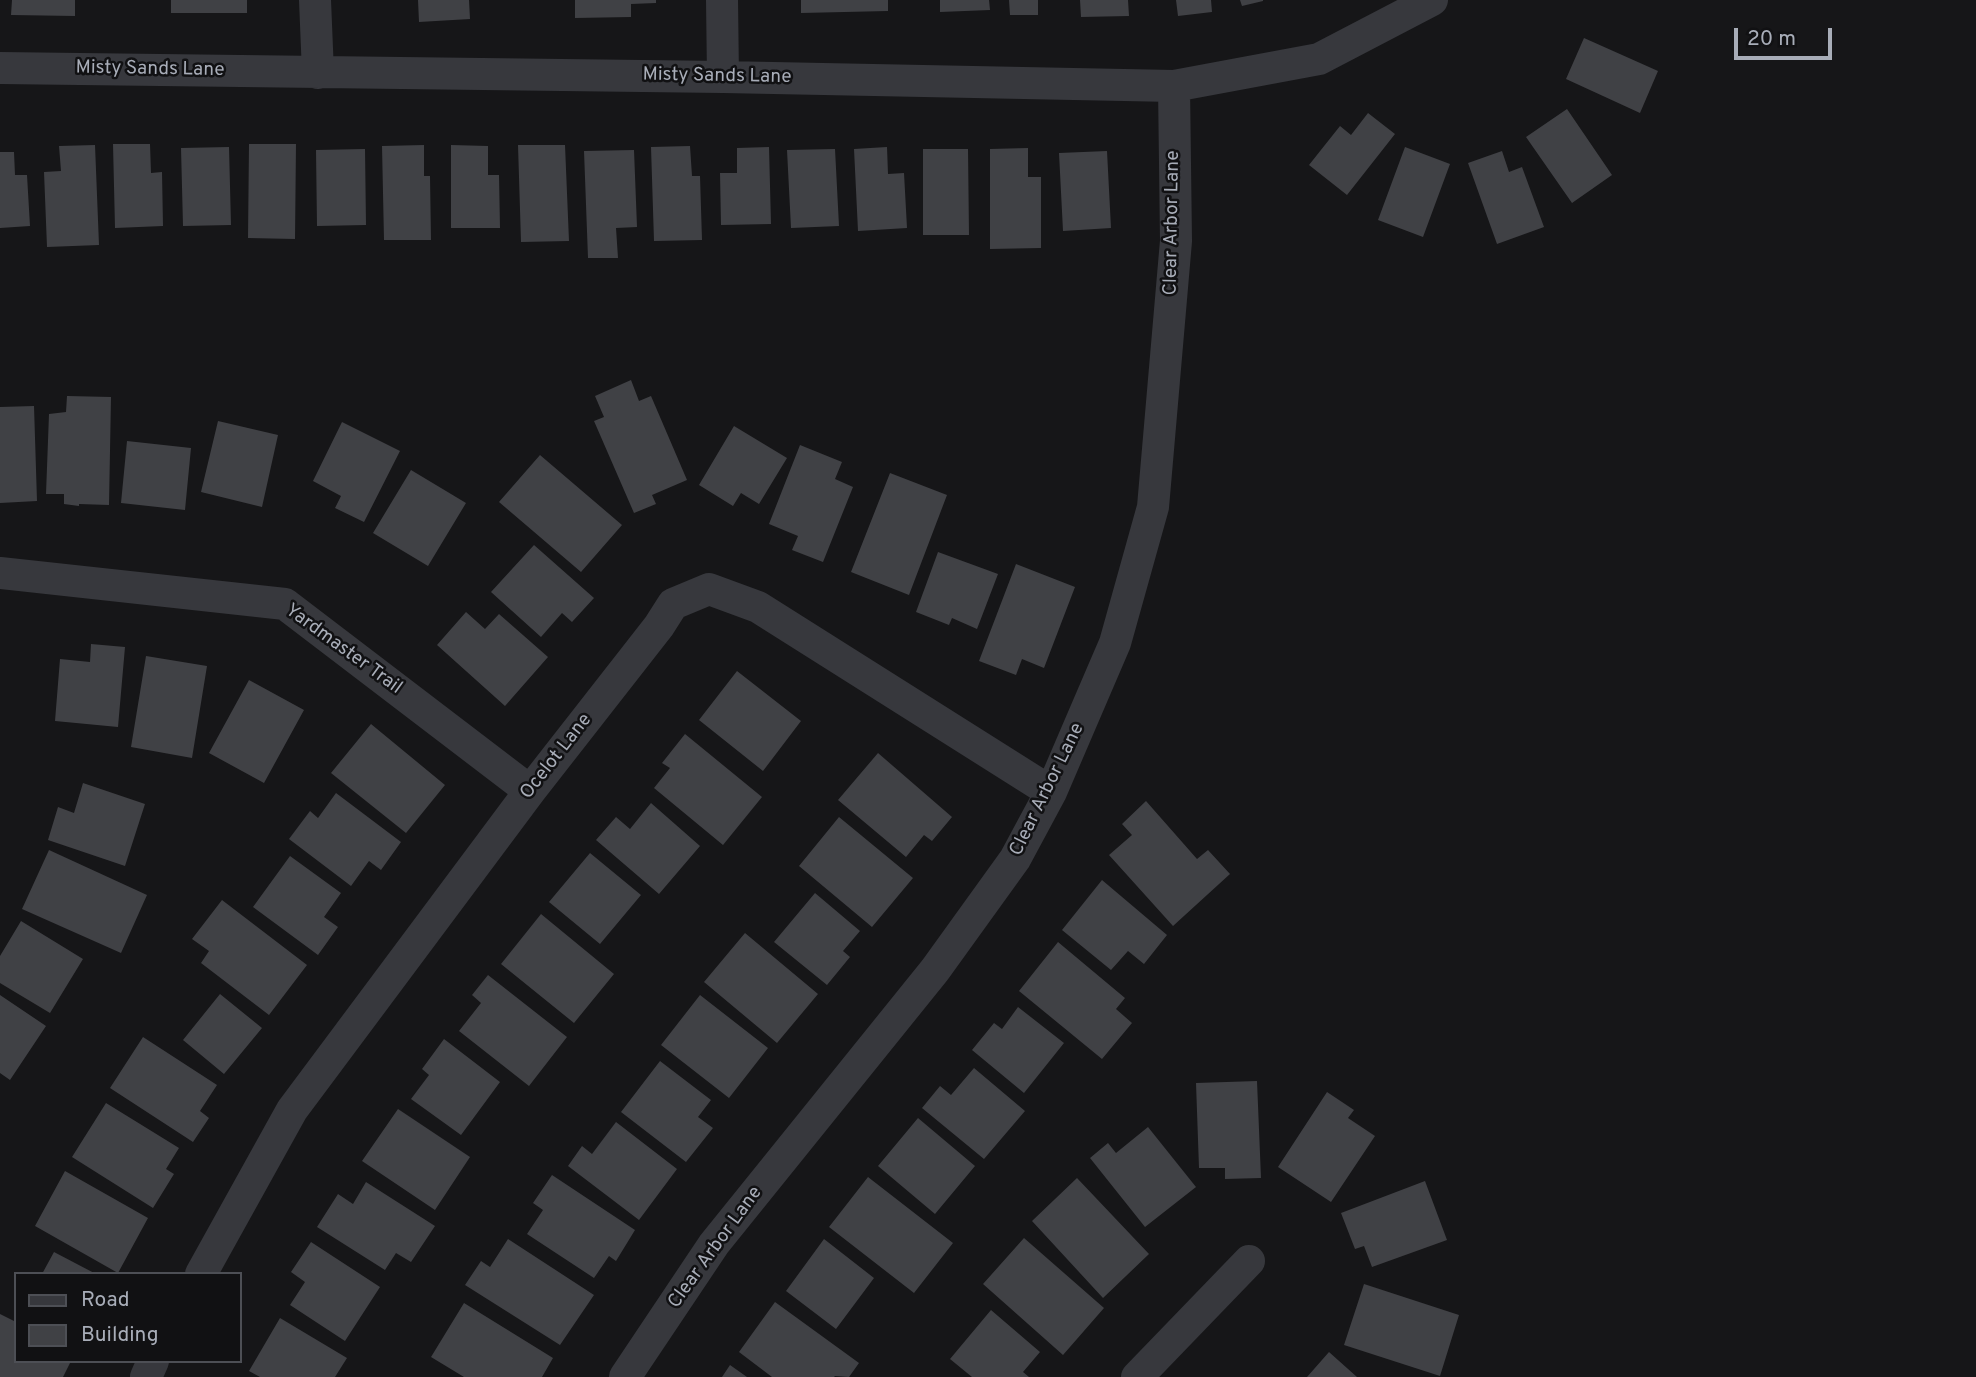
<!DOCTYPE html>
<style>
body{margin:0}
#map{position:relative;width:1976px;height:1377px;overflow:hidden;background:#161618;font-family:Overpass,sans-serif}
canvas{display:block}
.legend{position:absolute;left:14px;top:1272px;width:228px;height:91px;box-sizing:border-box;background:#111113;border:2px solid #4d4f55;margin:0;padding:9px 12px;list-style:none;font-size:21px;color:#a8adb8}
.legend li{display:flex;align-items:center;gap:14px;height:35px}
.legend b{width:35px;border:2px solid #4d4f55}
.scale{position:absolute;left:1734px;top:28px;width:98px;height:32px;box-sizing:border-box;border:4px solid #a8adb8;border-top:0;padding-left:9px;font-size:21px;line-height:24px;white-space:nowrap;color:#a8adb8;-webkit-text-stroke:5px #111113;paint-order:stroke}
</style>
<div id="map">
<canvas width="1976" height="1377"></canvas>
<ul class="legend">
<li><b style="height:9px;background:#37383d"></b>Road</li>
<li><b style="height:19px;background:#404145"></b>Building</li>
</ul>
<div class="scale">20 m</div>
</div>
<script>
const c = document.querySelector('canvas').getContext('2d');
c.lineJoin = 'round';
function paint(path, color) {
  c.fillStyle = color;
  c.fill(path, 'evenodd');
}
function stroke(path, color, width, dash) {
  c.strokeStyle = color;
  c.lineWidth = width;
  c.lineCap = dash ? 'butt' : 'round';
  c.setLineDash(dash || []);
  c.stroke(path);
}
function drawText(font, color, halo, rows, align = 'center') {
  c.font = font + ' Overpass,sans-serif';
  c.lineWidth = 5;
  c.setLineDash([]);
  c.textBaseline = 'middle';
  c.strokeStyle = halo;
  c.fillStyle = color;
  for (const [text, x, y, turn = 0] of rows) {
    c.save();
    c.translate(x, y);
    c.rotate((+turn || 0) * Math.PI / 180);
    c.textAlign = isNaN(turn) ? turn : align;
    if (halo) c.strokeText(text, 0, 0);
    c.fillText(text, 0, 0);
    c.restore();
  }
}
paint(new Path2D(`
 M12,0H75V16L11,15Z
 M171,0H247V13H171Z
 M418,0H469L470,19L419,22Z
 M575,0H656V3L631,4V17L575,18Z
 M801,0H888V11L801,13Z
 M940,0H989L990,10L940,12Z
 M1009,0H1038V15H1010Z
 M1080,0H1128L1129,16L1081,17Z
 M1176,0H1211L1212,12L1178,16Z
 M1240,0H1263V1L1242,6Z
 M1584,38L1658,71L1640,113L1566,79Z
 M1567,109L1612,175L1572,203L1526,137Z
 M1368,113L1395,134L1347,195L1309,165L1340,126L1351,135Z
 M113,144H150L151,173L162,172L163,226L115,228Z
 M249,144H296L295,239L248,238Z
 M95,145L99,245L47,247L44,172L61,171L59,146Z
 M424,145V176H430L431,240H384L382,146Z
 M451,145L488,146V175H499L500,228H451Z
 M518,145H565L569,241L521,242Z
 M690,146L692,176H700L702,240L654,241L651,147Z
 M229,147L231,225L183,226L181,148Z
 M769,147L771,224L721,225L720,173H737V148Z
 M887,147L888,174L904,173L907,228L858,231L854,149Z
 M1405,147L1450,164L1423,237L1378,220Z
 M1028,148V177H1041V248L990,249V149Z
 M365,149L366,225L317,226L316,150Z
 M835,149L839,226L791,228L787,150Z
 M923,149H968L969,235H923Z
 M634,150L637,227L616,228L618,258H588L584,151Z
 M1107,151L1111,228L1063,231L1059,153Z
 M1502,151L1509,172L1522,167L1544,227L1497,244L1468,163Z
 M0,152H14L15,175H27L30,226L0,228Z
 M631,380L639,401L651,396L687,480L652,495L656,504L634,513L594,421L604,417L595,396Z
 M67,396L111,397L109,505L79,504V506L64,504V494H46L49,414L66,412Z
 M34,406L37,501L0,503V407Z
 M218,421L278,435L262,507L201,492Z
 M342,422L400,451L364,522L335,508L341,496L313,481Z
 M734,426L787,458L759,504L741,493L733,506L699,485Z
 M127,441L191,448L185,510L121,503Z
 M800,445L842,462L835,479L853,487L823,562L792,550L798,536L769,524Z
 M540,455L622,525L581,572L499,502Z
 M411,470L466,503L428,566L373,533Z
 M890,473L947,495L909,595L851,572Z
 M534,545L594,598L572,622L562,613L541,637L491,592Z
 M938,552L998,574L977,629L952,618L949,625L916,612Z
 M1016,564L1075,587L1044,668L1022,659L1016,675L979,661Z
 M466,612L485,629L499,614L548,657L505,706L437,645Z
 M91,644L125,647L118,727L55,721L60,659L90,662Z
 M146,656L207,666L192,758L131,747Z
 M737,671L801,721L763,771L699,720Z
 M249,680L304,710L264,783L209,753Z
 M371,724L445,785L406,833L331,773Z
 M685,734L762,797L723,845L654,788L670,768L662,763Z
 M878,753L952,817L932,841L924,835L906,857L838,800Z
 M83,783L145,804L125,866L48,840L58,807L74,813Z
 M336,793L401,842L381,870L369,861L351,886L289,839L310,811L318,818Z
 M1146,801L1197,859L1208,850L1230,874L1173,926L1109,855L1132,835L1122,824Z
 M651,803L700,846L659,894L596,840L616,817L630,829Z
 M839,817L913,878L872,927L799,866Z
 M49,850L147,895L121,953L22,909Z
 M590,853L641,895L600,944L549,902Z
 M290,856L341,893L324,917L338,927L318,955L253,907Z
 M1102,880L1167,935L1144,964L1128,951L1111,970L1062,930Z
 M815,893L860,931L843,951L850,957L827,985L774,942Z
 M222,900L307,965L269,1015L201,963L209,951L192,939Z
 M541,914L614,974L574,1023L501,964Z
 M21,921L83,959L50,1013L0,983V956Z
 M745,933L818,994L777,1043L704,982Z
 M1058,942L1125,998L1116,1009L1132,1023L1102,1059L1019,991Z
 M488,975L567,1037L529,1086L459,1031L481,1003L472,995Z
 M220,994L262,1028L224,1074L183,1040Z
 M0,995L46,1026L10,1080L0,1073Z
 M700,995L768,1048L729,1098L661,1045Z
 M1018,1007L1064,1043L1024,1093L972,1050L994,1023L1002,1029Z
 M143,1037L217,1085L200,1111L209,1118L193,1142L110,1088Z
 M444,1039L500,1082L461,1135L411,1099L429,1075L422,1069Z
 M660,1061L711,1100L698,1117L713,1128L686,1162L621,1112Z
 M974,1068L1025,1111L984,1159L922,1108L940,1086L951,1095Z
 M1257,1081L1261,1178L1225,1179V1168H1199L1196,1083Z
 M1327,1092L1354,1110L1348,1118L1375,1136L1331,1202L1278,1167Z
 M106,1103L179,1148L166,1169L174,1174L153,1208L72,1157Z
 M398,1109L470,1157L435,1210L362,1161Z
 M918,1118L975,1166L935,1214L878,1166Z
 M616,1122L677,1169L639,1220L568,1166L582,1146L592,1154Z
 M1148,1127L1196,1187L1145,1227L1090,1158L1108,1143L1116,1153Z
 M65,1171L148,1218L118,1273L35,1226Z
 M552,1175L635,1230L616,1261L609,1256L594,1278L527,1234L543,1210L533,1203Z
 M868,1177L953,1243L914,1293L829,1227Z
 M1077,1178L1149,1254L1103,1298L1032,1221Z
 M1425,1181L1447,1240L1372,1267L1364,1246L1355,1249L1341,1213Z
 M366,1182L435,1226L411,1262L396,1253L385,1270L317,1227L338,1194L353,1204Z
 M1024,1238L1104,1308L1063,1355L983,1284Z
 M508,1239L594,1295L560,1345L465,1285L481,1261L490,1267Z
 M824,1239L874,1278L836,1329L786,1291Z
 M311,1242L380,1287L345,1341L290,1305L305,1282L291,1272Z
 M54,1252L96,1274H42Z
 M1364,1284L1459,1315L1440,1376L1344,1345Z
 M775,1302L859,1363L849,1377L835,1376L834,1377H772L739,1352Z
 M464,1303L553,1358L542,1377H464L431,1357Z
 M991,1310L1040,1352L1023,1372L1029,1377H972L950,1359Z
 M0,1314L16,1322V1361H71L63,1377H0Z
 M280,1318L347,1358L335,1377H260L249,1371Z
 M1329,1352L1357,1377H1307Z
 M730,1365L747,1377H722Z`), '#404145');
stroke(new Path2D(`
 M315,0L318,73
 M722,0L723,77
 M0,68L723,77L1174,86L1319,59L1432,0
 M0,573L285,604L530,791
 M201,1274L292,1110L530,791L659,626L673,604L709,589L758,607L1051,792
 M146,1377L153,1361
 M625,1377L714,1244L935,970L1015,859L1051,792L1115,643L1153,507L1176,241L1174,86
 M1137,1377L1249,1261`), '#37383d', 32);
drawText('19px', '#a8adb8', '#111113', [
 ["Misty Sands Lane",150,70,1],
 ["Misty Sands Lane",717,77,1],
 ["Clear Arbor Lane",1173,223,-89],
 ["Yardmaster Trail",343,650,36],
 ["Ocelot Lane",557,757,-52],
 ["Clear Arbor Lane",1048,790,-64],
 ["Clear Arbor Lane",716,1248,-54]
]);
</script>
